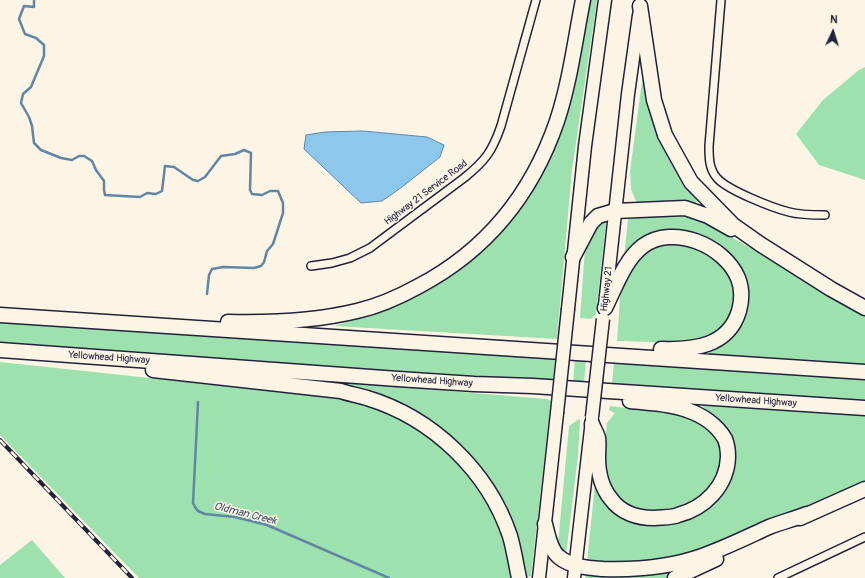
<!DOCTYPE html>
<style>
body{margin:0}
#map{position:relative;width:865px;height:578px;overflow:hidden;background:#fcf5e5;font-family:Pangolin,sans-serif}
canvas{display:block}
.north{position:absolute;left:813px;top:12px;width:40px;height:40px;-webkit-text-stroke:3px #fcf5e5;paint-order:stroke;rotate:4deg;font-size:11px;font-weight:700;line-height:16px;text-align:center;color:#22223b}
.north::after{content:'';display:block;margin:auto;width:14px;height:18px;background:#22223b;clip-path:polygon(50% 0,100% 100%,50% 72%,0 100%)}
</style>
<div id="map">
<canvas width="865" height="578"></canvas>
<div class="north">N</div>
</div>
<script>
const c = document.querySelector('canvas').getContext('2d');
c.lineJoin = 'round';
function paint(path, color) {
  c.fillStyle = color;
  c.fill(path, 'evenodd');
}
function stroke(path, color, width, dash) {
  c.strokeStyle = color;
  c.lineWidth = width;
  c.lineCap = dash ? 'butt' : 'round';
  c.setLineDash(dash || []);
  c.stroke(path);
}
function drawText(font, color, halo, rows, align = 'center') {
  c.font = font + ' Pangolin,sans-serif';
  c.lineWidth = 3;
  c.setLineDash([]);
  c.textBaseline = 'middle';
  c.strokeStyle = halo;
  c.fillStyle = color;
  for (const [text, x, y, turn = 0] of rows) {
    c.save();
    c.translate(x, y);
    c.rotate((+turn || 0) * Math.PI / 180);
    c.textAlign = isNaN(turn) ? turn : align;
    if (halo) c.strokeText(text, 0, 0);
    c.fillText(text, 0, 0);
    c.restore();
  }
}
paint(new Path2D(`
 M589,0H597L572,170L557,339L334,326L373,314L440,281L539,177Z
 M865,67V180L819,165L796,134L823,100L859,70Z
 M643,74H645C655,117 663,168 699,199L694,205L642,204L636,201L634,197L631,189L630,171Z
 M657,214H677L702,220L800,277L865,312V365L709,355V351L727,340L743,274L681,231H663L648,237L624,257L628,219Z
 M604,221L606,224L596,314L591,319L580,318L585,248L597,222Z
 M674,241C683,244 700,247 708,253C742,276 745,320 705,338C687,346 638,341 617,341L620,298L624,277L649,247Z
 M0,323L555,358L553,381L0,345Z
 M575,358L586,359L584,383L573,382Z
 M0,362L338,398C372,406 404,419 432,439C444,448 454,459 462,469C489,501 506,537 513,578H139L0,435Z
 M614,362L865,379V402L612,384Z
 M277,377L547,399L551,401L531,576L525,578L512,530L430,424Z
 M704,404L865,415V484L696,552L640,565L587,562L595,484C603,491 631,521 638,523C665,532 708,515 725,492C728,487 730,481 732,475C733,470 735,465 734,460C733,447 726,425 716,416C711,412 705,411 702,405Z
 M610,406L684,415L696,419L711,431L719,443L724,457L720,478L696,503L662,515L629,507L613,493L605,477L604,452L607,423L615,413L609,410Z
 M579,419L580,420L578,456L566,555L558,544L569,426Z
 M32,540L65,578H0V565Z
 M683,568L666,578H585L587,573Z`), '#9de2ae');
const water = new Path2D(`
 M363,131L427,137L444,145L440,157L402,187L382,201L361,203L304,149L306,135L325,132Z`);
paint(water, '#8bc8eb');
stroke(water, '#6186a5', 1);
stroke(new Path2D(`
 M34,0V7L24,6L19,19L25,34L36,38L44,45V56L36,75L31,87L23,94L21,103L29,117L32,126L34,143L41,150L61,158L72,160L79,156H84L92,161L96,170L104,181V190L105,195L140,197L147,193L156,194L162,191L165,166L174,167L193,180L198,181L205,177L221,156L235,154L244,150L251,153L250,190L252,194L262,195L270,191H278L283,203V213L273,244L267,251L264,262L261,266L254,268L223,267L212,269L209,275L207,294
 M198,402L193,503L195,507L198,511L205,514L235,517L267,525L389,578`), '#6186a5', 2.5);
const minor = new Path2D(`
 M721,0L709,146C709,158 709,169 717,178C727,190 773,208 789,212C800,215 813,215 825,215
 M311,266L332,263L350,258L370,248L464,178C485,161 492,152 501,126L536,0
 M778,578L865,537`);
const primary = new Path2D(`
 M605,305L628,94L639,15
 M568,309L585,146L605,0
 M539,578L557,413
 M574,578L592,420`);
const motorway = new Path2D(`
 M640,6L654,100L665,135L691,182L733,225L760,244L831,289L865,308
 M573,257L591,223L598,216L615,211L685,208L708,216L731,229
 M605,308C615,288 625,259 643,246C673,224 724,245 738,278C742,288 742,300 739,311C728,347 693,350 661,349
 M0,315L865,372
 M228,322C270,323 316,321 357,311C379,306 399,297 419,286C487,250 532,194 557,121C570,82 575,40 583,0
 M0,350L398,379L474,384L533,386L865,408
 M153,370L341,391C349,394 358,395 367,398C433,418 488,471 510,536C514,550 516,564 519,578
 M592,424C594,429 597,434 598,438C599,444 598,451 598,457C598,472 601,487 611,499C621,513 638,518 654,518C662,517 671,518 678,515C705,508 727,486 728,457C728,451 727,444 725,439C717,425 702,415 687,410C669,403 648,403 630,401
 M800,518L865,489
 M545,524C548,535 550,550 559,557C571,567 589,568 603,569C635,570 671,567 702,556C725,548 747,537 769,527C782,522 794,519 807,514
 M675,578L716,559`);
stroke(minor, '#22223b', 10);
stroke(primary, '#22223b', 15);
stroke(motorway, '#22223b', 17);
stroke(minor, '#fcf5e5', 7);
stroke(primary, '#fcf5e5', 12);
stroke(motorway, '#fcf5e5', 14);
const rail = new Path2D(`
 M0,440L132,578`);
stroke(rail, '#22223b', 4);
stroke(rail, '#fcf5e5', 2.5, [8]);
const primaryBridge = new Path2D(`
 M557,413L568,309
 M592,417L603,319`);
stroke(primaryBridge, '#22223b', 15, []);
stroke(primaryBridge, '#fcf5e5', 12);
drawText('10px', '#22223b', '#fcf5e5', [
 ["Highway 21 Service Road",426,193,-37],
 ["Highway 21",607,289,-84],
 ["Yellowhead Highway",109,358,4],
 ["Yellowhead Highway",432,381,4],
 ["Yellowhead Highway",756,401,4]
]);
drawText('italic 11px', '#425470', '#fcf5e5', [
 ["Oldman Creek",245,514,14]
]);
</script>
